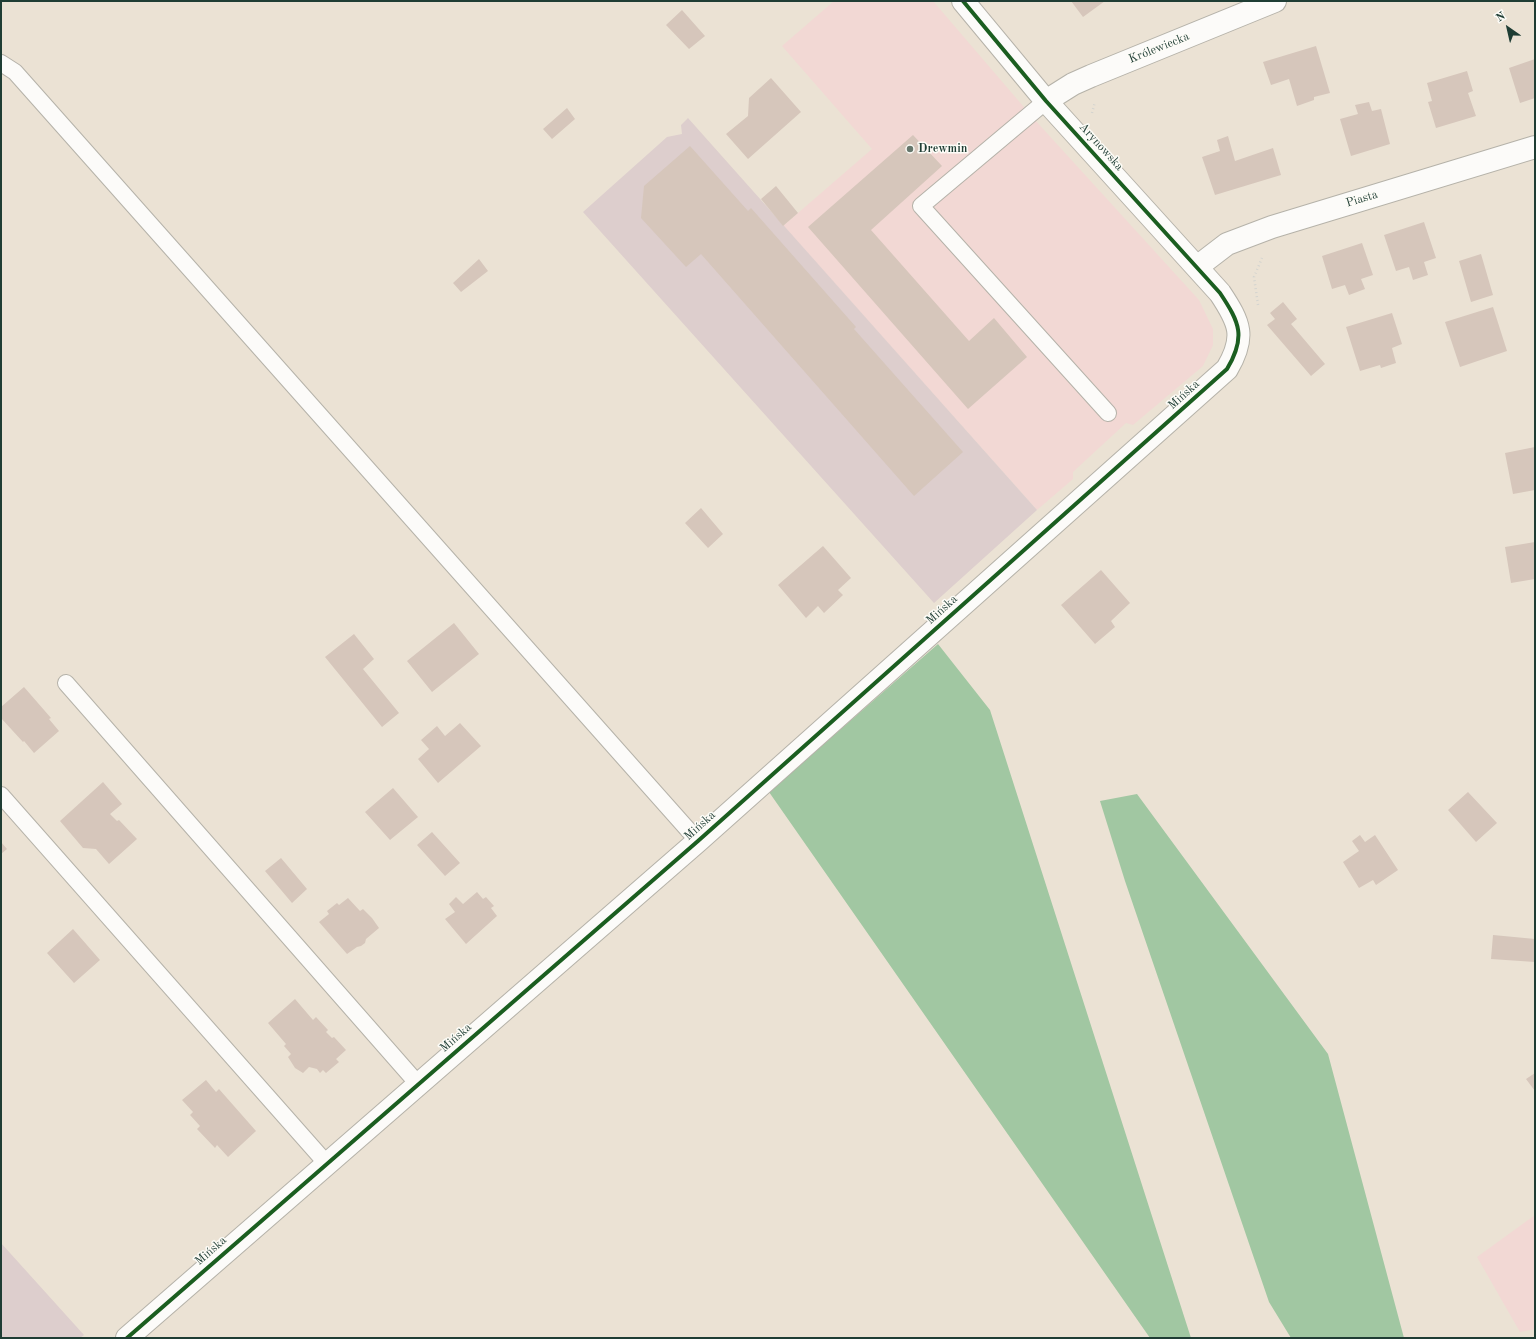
<!DOCTYPE html>
<meta charset="utf-8">
<style>
body{margin:0}
#map{position:relative;width:1536px;height:1339px;overflow:hidden;background:#ebe2d4;font-family:"Old Standard TT",serif}
canvas{display:block}
.frame{position:absolute;inset:0;border:2px solid #1f3d34;pointer-events:none}
.north{position:absolute;left:1488px;top:8px;width:40px;height:40px;-webkit-text-stroke:3px #fdfcf7;paint-order:stroke;rotate:326deg;font-size:11px;font-weight:700;line-height:16px;text-align:center;color:#1f3d34}
.north::after{content:'';display:block;margin:auto;width:14px;height:18px;background:#1f3d34;clip-path:polygon(50% 0,100% 100%,50% 72%,0 100%)}
</style>
<div id="map">
<canvas width="1536" height="1339"></canvas>
<div class="frame"></div>
<div class="north">N</div>
</div>
<script>
const c = document.querySelector('canvas').getContext('2d');
c.lineJoin = 'round';
function paint(path, color) {
  c.fillStyle = color;
  c.fill(path, 'evenodd');
}
function stroke(path, color, width, dash) {
  c.strokeStyle = color;
  c.lineWidth = width;
  c.lineCap = dash ? 'butt' : 'round';
  c.setLineDash(dash || []);
  c.stroke(path);
}
function drawText(font, color, halo, rows, align = 'center') {
  c.font = font + ' "Old Standard TT",serif';
  c.lineWidth = 3;
  c.setLineDash([]);
  c.textBaseline = 'middle';
  c.strokeStyle = halo;
  c.fillStyle = color;
  for (const [text, x, y, turn = 0] of rows) {
    c.save();
    c.translate(x, y);
    c.rotate((+turn || 0) * Math.PI / 180);
    c.textAlign = isNaN(turn) ? turn : align;
    if (halo) c.strokeText(text, 0, 0);
    c.fillText(text, 0, 0);
    c.restore();
  }
}
paint(new Path2D(`
 M834,1H933L1035,120L1199,300L1213,329V345L1203,366L1133,425L1126,423L1073,472V479L1037,510L783,226L872,149L782,46Z
 M1535,1215V1329L1520,1332L1477,1257Z`), '#f2d8d4');
paint(new Path2D(`
 M688,118L1037,510L934,603L583,212L667,137L682,134L681,125Z
 M1,1243L84,1335L80,1338H1Z`), '#ddcecd');
paint(new Path2D(`
 M938,644L990,710L1191,1338H1150L769,792Z
 M1137,794L1328,1054L1404,1338H1291L1269,1302L1125,881L1100,801Z`), '#a1c7a2');
paint(new Path2D(`
 M1071,1H1105L1083,17Z
 M682,10L705,36L689,49L666,25Z
 M1316,46L1330,93L1314,97V100L1297,106L1289,79L1271,85L1263,62Z
 M1535,59V98L1520,103L1509,68Z
 M1467,71L1473,91L1468,93L1476,116L1436,128L1428,102L1432,101L1427,83Z
 M771,78L801,112L748,159L726,134L748,116L749,98Z
 M1369,102L1372,111L1381,109L1390,144L1351,156L1340,119L1358,114L1355,105Z
 M567,108L575,119L552,139L543,129Z
 M913,135L942,166L871,230L969,341L994,318L1027,357L968,409L808,227Z
 M1228,136L1235,161L1273,148L1281,175L1215,195L1202,157L1220,151L1217,140Z
 M690,146L748,211L751,208L856,327L854,329L963,452L914,496L701,254L686,267L641,218L644,186Z
 M776,186L798,213L783,226L761,199Z
 M1424,222L1436,258L1424,262L1428,275L1413,280L1409,267L1396,271L1384,235Z
 M1362,243L1373,275L1361,279L1365,289L1349,295L1345,285L1332,289L1322,256Z
 M1481,254L1493,295L1471,302L1459,261Z
 M479,259L488,271L461,292L453,283Z
 M1283,302L1297,319L1291,324L1325,364L1311,376L1267,325L1275,319L1270,313Z
 M1493,307L1507,351L1460,367L1445,322Z
 M1392,313L1402,344L1392,348L1396,363L1381,368L1380,365L1360,371L1346,327Z
 M1535,447V490L1513,494L1505,453Z
 M701,508L723,534L708,548L685,523Z
 M1535,542V579L1511,583L1505,547Z
 M823,546L851,578L838,590L843,595L824,613L818,606L806,618L778,585Z
 M1101,570L1130,603L1111,621L1115,627L1095,644L1061,605Z
 M454,623L479,654L432,692L407,661Z
 M354,634L374,659L363,669L399,713L382,727L325,657Z
 M24,687L51,718L49,719L59,731L34,753L24,741L23,742L1,718V707Z
 M460,723L481,746L438,783L418,759L429,749L421,740L437,726L445,736Z
 M103,782L122,804L110,814L117,821L119,820L137,839L109,864L96,849L83,848L60,821Z
 M393,788L418,817L390,840L365,812Z
 M1468,792L1497,823L1476,842L1448,810Z
 M432,832L460,863L445,876L417,845Z
 M1360,835L1365,842L1375,835L1398,870L1376,885L1373,880L1359,888L1343,862L1359,851L1352,841Z
 M1,842L7,849L1,854Z
 M281,858L307,889L292,903L265,871Z
 M477,892L483,899L486,897L494,906L491,908L497,916L466,944L445,919L455,912L449,904L456,897L463,904Z
 M348,898L360,911L363,909L372,918L379,928L366,939L365,943L361,946L357,947L347,954L319,922L329,914L327,911L337,903L339,905Z
 M73,929L100,960L74,983L47,953Z
 M1493,935L1535,939V962L1491,959Z
 M295,999L313,1020L316,1017L328,1030L326,1032L332,1038L334,1037L346,1050L336,1059L339,1062L326,1073L323,1070L320,1073L317,1069L309,1067L303,1073L295,1068L288,1057L291,1054L284,1046L286,1044L268,1023Z
 M1535,1073V1091L1526,1079Z
 M206,1080L216,1092L219,1089L256,1131L228,1157L217,1145L215,1148L197,1129L200,1126L190,1115L193,1112L182,1100Z`), '#d6c6bb');
const lane = new Path2D(`
 M1,63L15,72L698,841
 M1046,101L921,206L1108,413
 M66,683L418,1084
 M1,795L327,1164`);
const street = new Path2D(`
 M1046,101L1073,84L1091,76L1275,1
 M1197,267L1227,244L1272,227L1535,147
 M127,1338L698,841L1227,369C1246,337 1240,323 1220,293L1046,101L963,1`);
stroke(lane, '#b5b2a9', 18);
stroke(street, '#b5b2a9', 24);
stroke(new Path2D(`
 M1092,113L1095,102
 M1258,305L1254,277L1262,258`), '#d4d4cf', 2.5, [1, 3]);
stroke(lane, '#fcfbf9', 16);
stroke(street, '#fcfbf9', 22);
stroke(new Path2D(`
 M127,1338L698,841L1227,369C1246,337 1240,323 1220,293L1046,101L963,1`), '#1b5e20', 4);
for (const [x, y, r, color] of [
 [910,149,4,"#66776c"]
]) {
  const dot = new Path2D();
  dot.arc(x, y, r, 0, 2 * Math.PI);
  c.fillStyle = color;
  c.fill(dot);
  stroke(dot, '#fdfcf7', 1.5);
}
drawText('12px', '#1f3d34', '#fdfcf7', [
 ["Królewiecka",1159,48,-22],
 ["Arynowska",1101,147,48],
 ["Piasta",1362,199,-17],
 ["Mińska",1184,395,-42],
 ["Mińska",942,610,-42],
 ["Mińska",700,826,-42],
 ["Mińska",456,1038,-41],
 ["Mińska",211,1251,-41]
]);
drawText('bold 12px', '#1f3d34', '#fdfcf7', [
 ["Drewmin",918,149]
], 'left');
</script>
